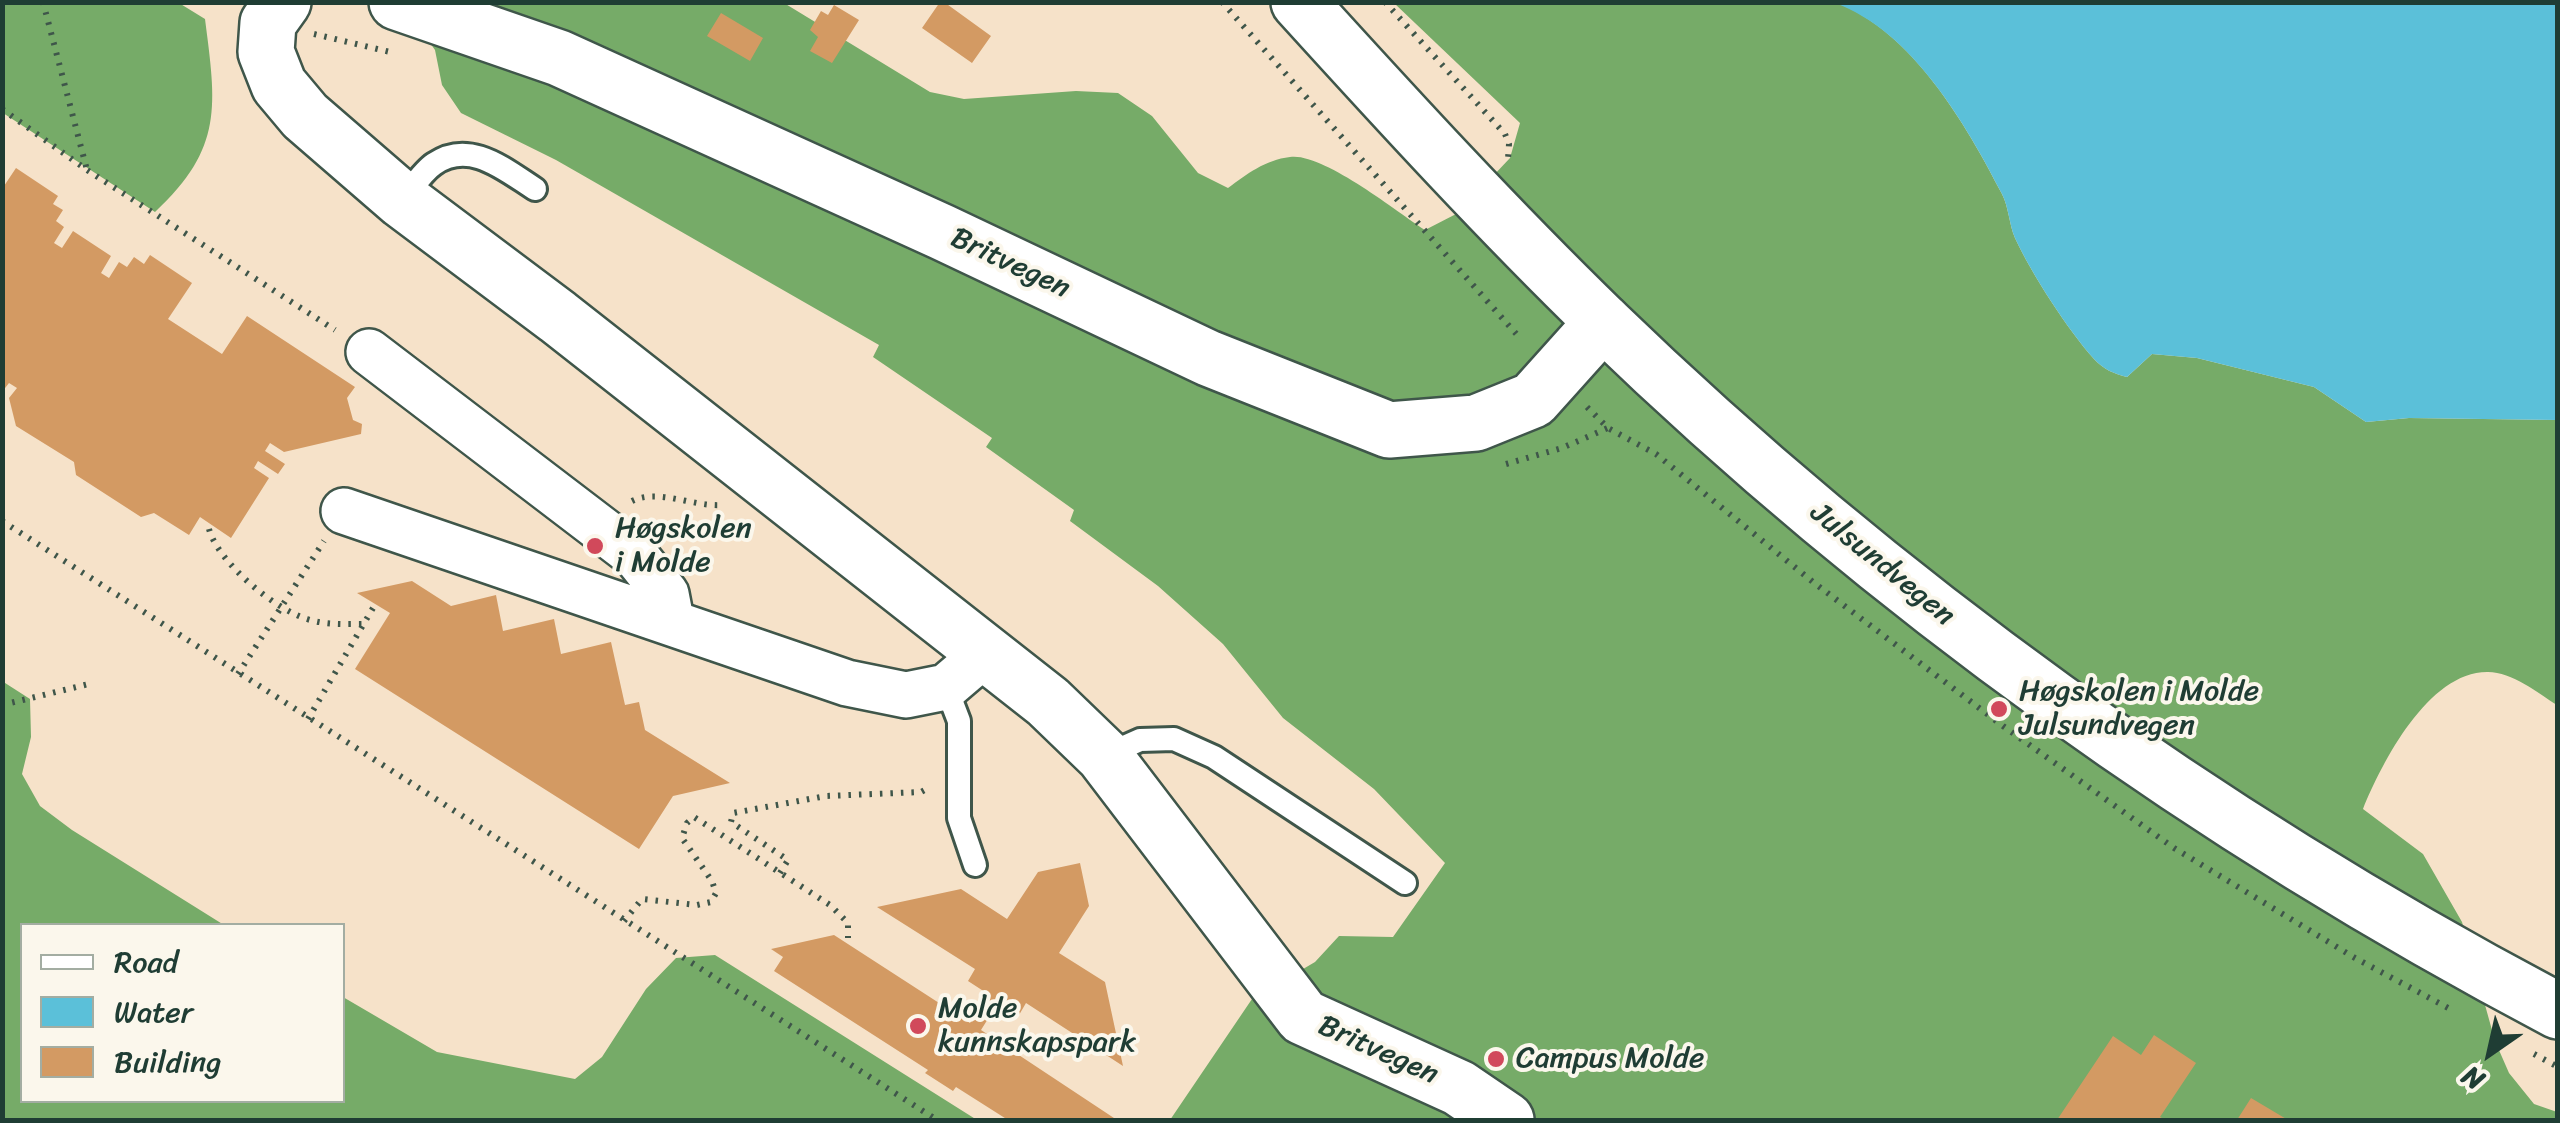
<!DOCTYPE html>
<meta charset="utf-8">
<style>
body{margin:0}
#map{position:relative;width:2560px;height:1123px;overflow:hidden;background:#f6e2c9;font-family:Sriracha,sans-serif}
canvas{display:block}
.frame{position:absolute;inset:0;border:5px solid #1f3d34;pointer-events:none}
.legend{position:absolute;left:20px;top:923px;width:325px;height:180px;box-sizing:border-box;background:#fbf7ec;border:2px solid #a3ada2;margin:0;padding:12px 18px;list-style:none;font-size:30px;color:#1f3d34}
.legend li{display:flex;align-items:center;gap:20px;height:50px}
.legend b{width:50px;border:2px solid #a3ada2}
.north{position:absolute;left:2440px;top:1003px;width:100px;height:100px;-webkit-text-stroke:8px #fbf7ec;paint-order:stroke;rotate:214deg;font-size:28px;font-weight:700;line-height:40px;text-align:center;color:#1f3d34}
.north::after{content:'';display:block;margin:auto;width:35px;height:45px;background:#1f3d34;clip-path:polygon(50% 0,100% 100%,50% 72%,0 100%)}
</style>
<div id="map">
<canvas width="2560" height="1123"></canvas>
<div class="frame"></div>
<ul class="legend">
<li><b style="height:12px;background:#fff"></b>Road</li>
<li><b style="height:28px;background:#5bc0d9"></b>Water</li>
<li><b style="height:28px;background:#d39a63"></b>Building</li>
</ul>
<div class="north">N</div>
</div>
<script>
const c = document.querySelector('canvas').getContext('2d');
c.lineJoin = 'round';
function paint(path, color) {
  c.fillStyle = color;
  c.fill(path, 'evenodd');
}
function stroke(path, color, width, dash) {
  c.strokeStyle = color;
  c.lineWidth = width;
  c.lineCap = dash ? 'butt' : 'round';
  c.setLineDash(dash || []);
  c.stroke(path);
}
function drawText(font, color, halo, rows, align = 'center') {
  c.font = font + ' Sriracha,sans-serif';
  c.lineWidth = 8;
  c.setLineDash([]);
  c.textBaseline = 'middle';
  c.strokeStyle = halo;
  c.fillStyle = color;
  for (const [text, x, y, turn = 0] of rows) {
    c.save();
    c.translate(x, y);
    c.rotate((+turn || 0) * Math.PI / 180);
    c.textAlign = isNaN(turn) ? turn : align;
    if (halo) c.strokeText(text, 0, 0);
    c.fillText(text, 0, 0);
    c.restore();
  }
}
paint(new Path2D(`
 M1835,2C1912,31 1966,124 2002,194C2009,208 2009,224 2015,238C2031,273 2068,330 2094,359C2103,369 2114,374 2127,377L2152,354L2197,358L2314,387L2366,422L2409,418L2557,420V705C2538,693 2512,672 2488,672C2429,671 2382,762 2363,809L2423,854L2462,922L2495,1041L2509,1073L2534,1104L2557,1112V1120H1170L1252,999L1315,962L1339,936L1393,937L1445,863L1374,789L1283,718L1223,644L1158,586L1070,521L1074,510L986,447L992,438L873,357L879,345L556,160L461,113L442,85L435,50L402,3H784L930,92L964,99L1076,91L1118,93L1152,116L1198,173L1228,188C1247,174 1265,160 1290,157C1322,152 1396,211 1425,230L1458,213L1510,158L1520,123L1394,3Z
 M2,3H179L205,19C216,105 224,148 155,212L3,113Z
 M2,681L30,699L31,737L22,774L40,806L72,830L224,925L22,926V1100H342L343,997L437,1052L575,1079L602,1057L646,989L676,958L715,955L977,1120H3Z`), '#76ab68');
paint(new Path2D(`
 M1835,3H2557V420L2409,418L2366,422L2314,387L2197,358L2152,354L2127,377C2114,374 2103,369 2094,359C2068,330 2031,273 2015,238C2009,224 2009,208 2002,194C1966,124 1912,31 1835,3Z`), '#5bc0d9');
paint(new Path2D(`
 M940,2H944L991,36L972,63L922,28Z
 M834,5L859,20L832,63L810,51L818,37L810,30L821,11L828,15Z
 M721,13L763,38L750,61L707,36Z
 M16,168L58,196L53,204L63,210L56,221L64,227L54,243L62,248L73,231L111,256L101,273L109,278L119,262L127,267L134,257L144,264L150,255L192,283L168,319L222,354L247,316L355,387L347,398L353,420L362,424L361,434L284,452L270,443L265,451L285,464L278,474L258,461L254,468L269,478L231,538L200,517L189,535L154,513L141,517L76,475L74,462L16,426L9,398L17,388L9,383L2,392V189Z
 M412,581L451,606L496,595L503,631L554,619L561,654L611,642L625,705L639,702L645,730L730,783L673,796L639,849L355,669L390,613L357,593Z
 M1080,863L1089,906L1059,953L1105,982L1123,1066L1026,1003L1019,1015L999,1001L981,1030L1117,1120H1008L956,1087L953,1091L925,1073L928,1070L774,971L783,957L771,949L834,935L970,1023L988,994L968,981L975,969L877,907L961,889L1007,919L1038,872Z
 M2154,1035L2196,1063L2160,1117L2166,1120H2057L2113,1036L2141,1055Z
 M2251,1098L2288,1120H2237Z`), '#d39a63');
const lane = new Path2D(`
 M402,200C412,189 422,172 434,164C470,139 505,170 535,189
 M946,687L959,721V818L975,865
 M1104,756L1140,740L1174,739L1214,757L1405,883`);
const street = new Path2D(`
 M369,352L635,555L666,594L671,620
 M344,511L847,683L906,695L946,687L987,652`);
const secondary = new Path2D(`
 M283,2L268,23L266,52L279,85L305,116L402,200L558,317L1048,702L1104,756L1303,1017L1459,1088L1506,1120
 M397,2L559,58L942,232L1208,358L1389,430L1476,423L1533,400L1603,322`);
const primary = new Path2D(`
 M1299,2C1398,111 1497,219 1602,321C1885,595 2209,827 2558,1011`);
stroke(lane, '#3f564a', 28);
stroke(street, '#3f564a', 50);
stroke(secondary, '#3f564a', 60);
stroke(primary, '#3f564a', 60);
stroke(new Path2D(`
 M43,2L87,170
 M1222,2L1519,337
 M1385,2L1505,134L1509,144L1508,159
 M314,34L390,52
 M2,109L87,170L335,330
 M1587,407L1608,428L1656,454L1813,582L2003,726L2174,848L2355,958L2452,1010
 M1506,464L1562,448L1608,428
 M632,501C658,488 693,507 722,505
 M2,521L937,1120
 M209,529C218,562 274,609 307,619C325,625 343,624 362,624
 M238,674L324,541
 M2,705L89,684
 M308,719L373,608
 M780,873L788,860L731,822L733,813L826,796L921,792L930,787
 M624,921L642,899L697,905L711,902L716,893L712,881L682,838L687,823L694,817L830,905L848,923V938
 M2534,1054L2558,1067`), '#3f564a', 6, [2.5, 8]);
stroke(lane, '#fff', 22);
stroke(street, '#fff', 45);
stroke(secondary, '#fff', 55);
stroke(primary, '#fff', 55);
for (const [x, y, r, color] of [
 [595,546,10,"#d1495b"],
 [1999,709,10,"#d1495b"],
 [918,1026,10,"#d1495b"],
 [1496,1059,10,"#d1495b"]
]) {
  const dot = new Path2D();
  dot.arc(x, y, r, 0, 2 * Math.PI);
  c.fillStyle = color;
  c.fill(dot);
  stroke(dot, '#fbf7ec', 4);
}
drawText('30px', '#1f3d34', '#fbf7ec', [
 ["Britvegen",1010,264,25],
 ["Julsundvegen",1882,565,39],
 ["Britvegen",1378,1051,24]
]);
drawText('30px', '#1f3d34', '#fbf7ec', [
 ["Høgskolen",615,529],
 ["i Molde",615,563],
 ["Høgskolen i Molde",2019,692],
 ["Julsundvegen",2019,726],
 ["Molde",938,1009],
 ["kunnskapspark",938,1043],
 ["Campus Molde",1516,1059]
], 'left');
</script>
